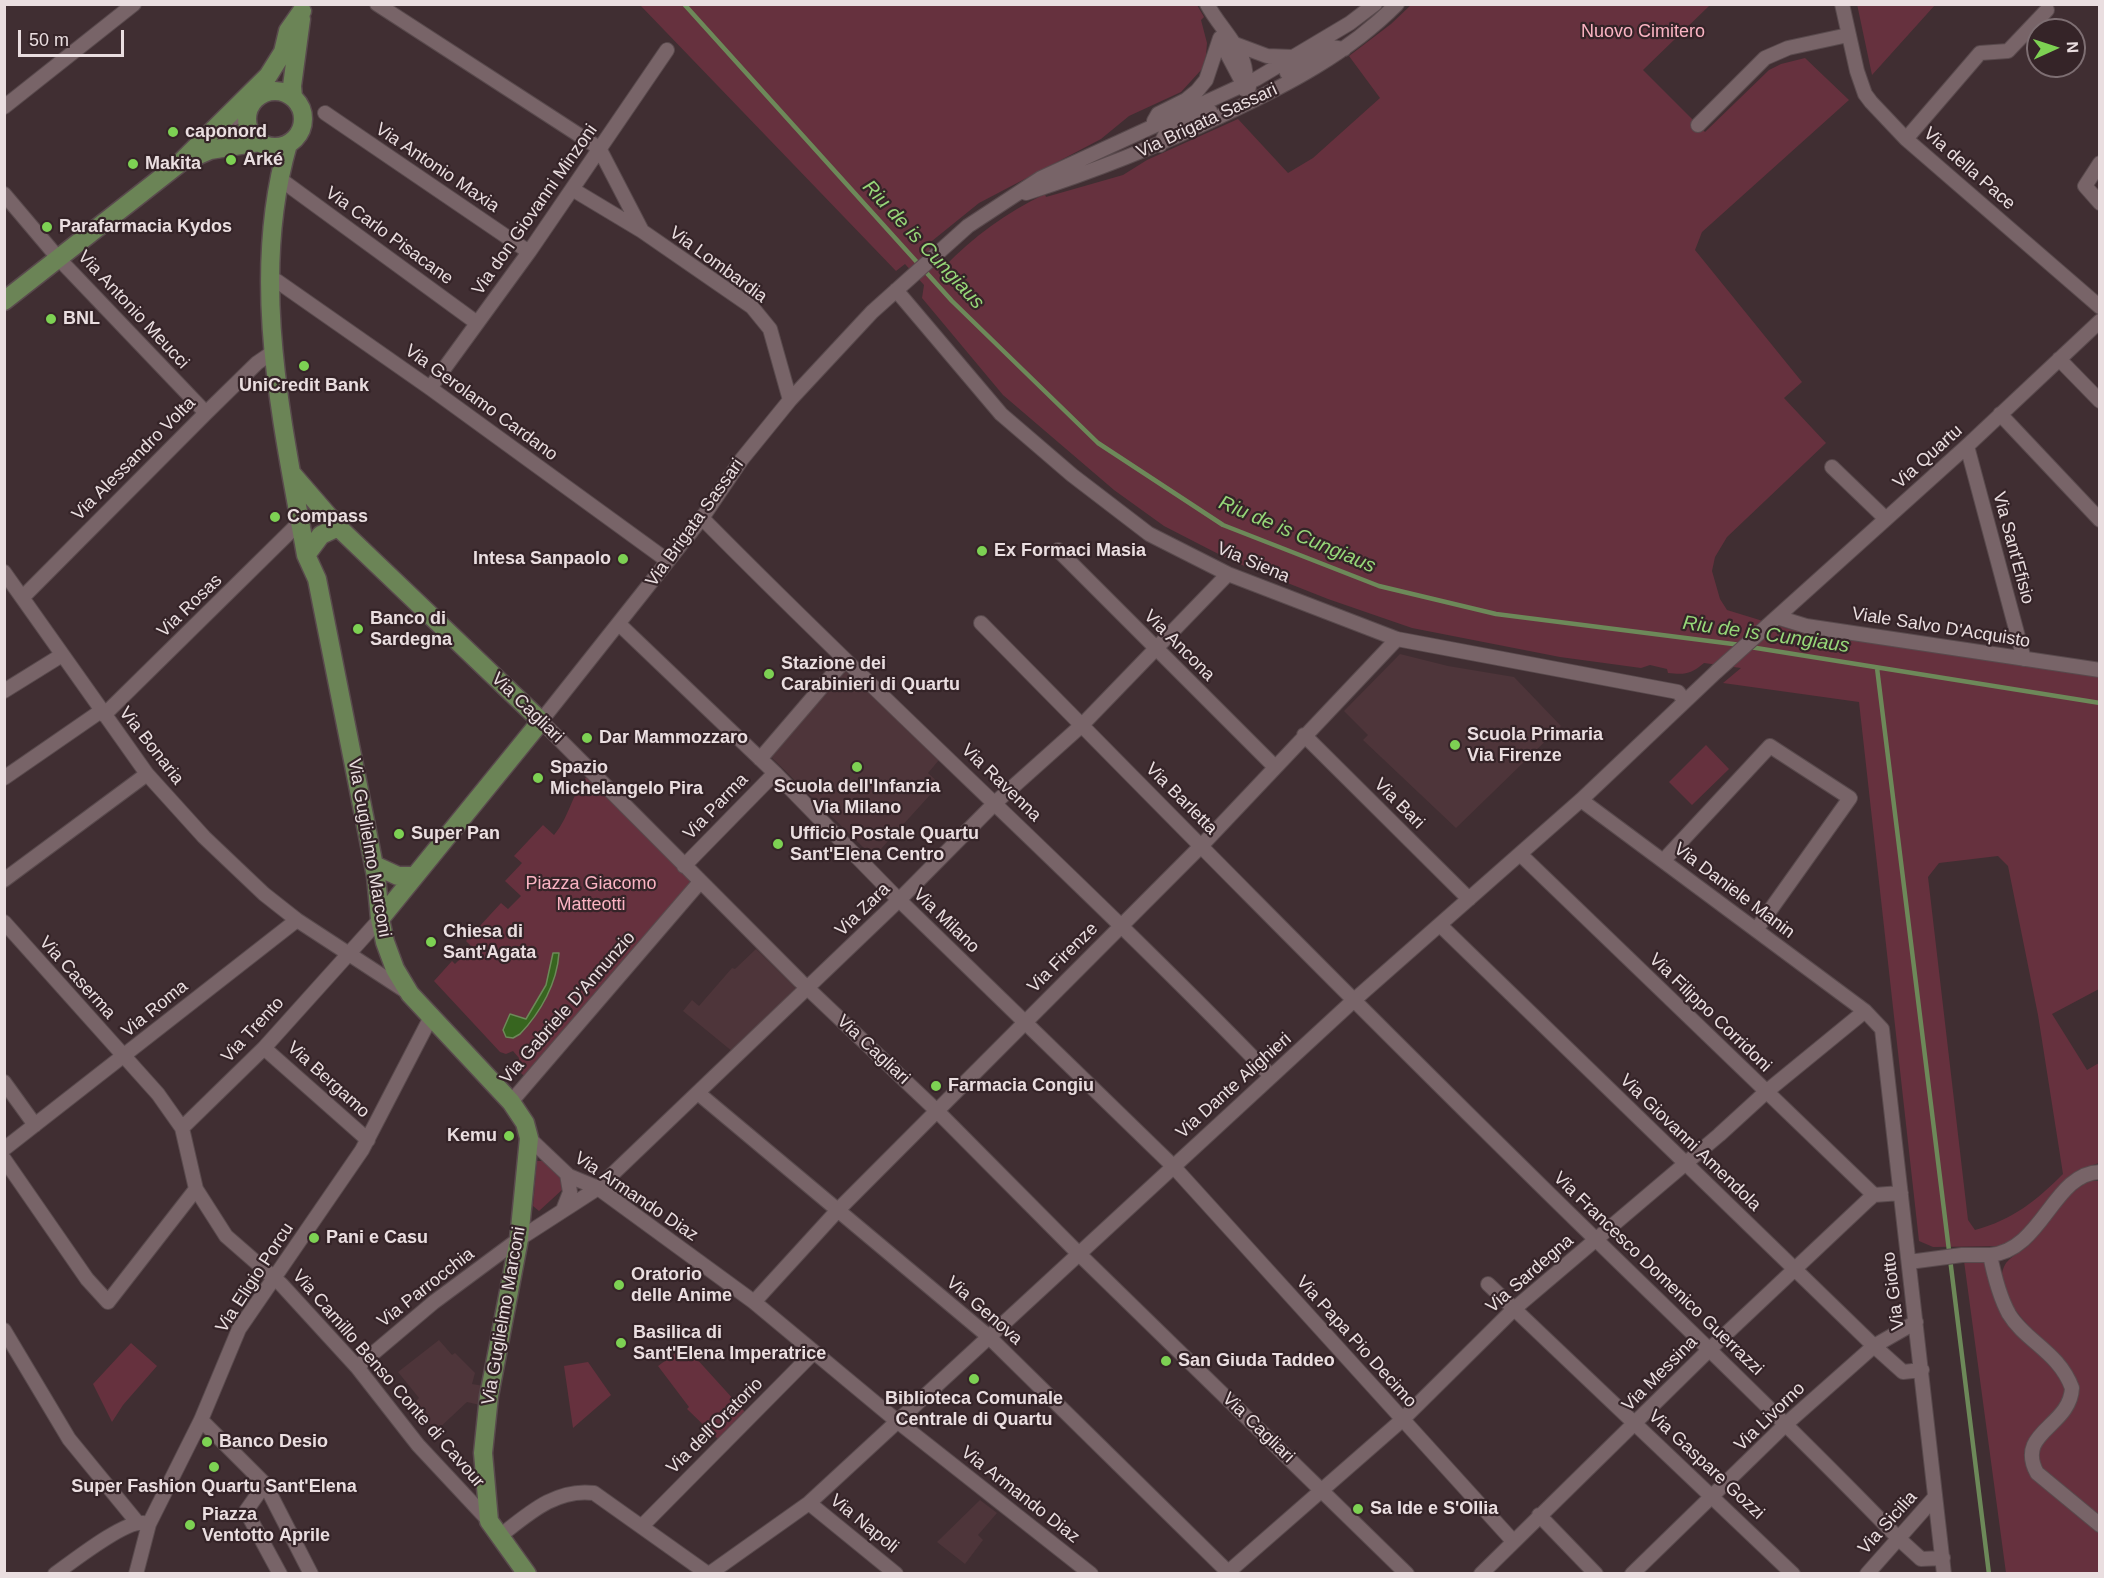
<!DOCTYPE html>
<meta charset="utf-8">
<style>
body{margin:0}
#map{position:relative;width:2104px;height:1578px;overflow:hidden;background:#402e32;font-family:Arial,sans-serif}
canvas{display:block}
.frame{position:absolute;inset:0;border:6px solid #eadee0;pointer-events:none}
.north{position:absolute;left:2026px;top:18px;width:60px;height:60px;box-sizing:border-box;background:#352428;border:2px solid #7d6e72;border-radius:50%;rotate:87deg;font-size:16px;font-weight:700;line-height:24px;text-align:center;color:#eadee0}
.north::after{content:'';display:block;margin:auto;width:21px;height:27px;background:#7dd153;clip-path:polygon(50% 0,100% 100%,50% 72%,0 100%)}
.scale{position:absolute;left:18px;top:30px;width:106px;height:27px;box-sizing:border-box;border:3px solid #eadee0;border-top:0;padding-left:8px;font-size:18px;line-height:21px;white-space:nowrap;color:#eadee0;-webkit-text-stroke:4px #352428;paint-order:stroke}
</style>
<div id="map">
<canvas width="2104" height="1578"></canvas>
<div class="frame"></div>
<div class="north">N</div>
<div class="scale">50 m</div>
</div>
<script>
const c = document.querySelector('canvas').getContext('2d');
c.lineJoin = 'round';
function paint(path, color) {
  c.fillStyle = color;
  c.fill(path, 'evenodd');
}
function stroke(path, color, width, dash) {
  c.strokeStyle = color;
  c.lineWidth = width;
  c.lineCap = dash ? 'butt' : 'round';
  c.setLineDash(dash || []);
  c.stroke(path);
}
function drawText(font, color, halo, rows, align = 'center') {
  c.font = font + ' Arial,sans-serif';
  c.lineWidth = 4.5;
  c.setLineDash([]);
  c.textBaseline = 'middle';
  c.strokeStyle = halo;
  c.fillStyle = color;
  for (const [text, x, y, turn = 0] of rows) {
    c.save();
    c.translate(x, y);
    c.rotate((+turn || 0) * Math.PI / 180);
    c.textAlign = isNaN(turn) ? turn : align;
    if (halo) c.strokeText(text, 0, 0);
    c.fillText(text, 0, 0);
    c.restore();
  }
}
paint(new Path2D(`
 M1400,654L1448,666L1514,677L1561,726L1456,828L1363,740L1368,735L1344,711Z
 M845,670L939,760L928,773L940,784L870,861L869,853L770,756Z
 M756,949L798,990L733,1052L683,1011L692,1000L699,1006L732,968L735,969Z
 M439,1340L452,1355L455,1353L475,1373L472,1384L484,1386L480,1405L467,1402L436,1431L413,1404L419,1398L398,1372Z
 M980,1500L997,1513L978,1535L983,1540L965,1564L937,1542Z`), '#4e353a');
paint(new Path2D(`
 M1857,4H1935V5L1872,75Z
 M640,5H1197L1204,17L1201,20L1207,43L1206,55L1202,69L1181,92L1129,116L1101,139L979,203L927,245L944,267C974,236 1006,213 1045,194L1046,197L1123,175L1147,160L1238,119L1288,173L1313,158L1380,98L1349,56L1391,24L1411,5H1710L1643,70L1705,132L1769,70L1781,64L1805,58L1849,100L1702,232L1695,250L1802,382L1784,398L1826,443L1727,537L1715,557L1712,571L1720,599L1727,610L1789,629L2099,676V989L2052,1014L2087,1070L2099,1063V1163L2078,1170L2033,1223L2005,1246L1933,1247L1919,1241L1859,702L1723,683L1741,668L1704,663C1691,674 1685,675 1668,673L1667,669L1650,665L1641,668L1560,657L1412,628L1328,599L1232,561L1164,526L1114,490L1003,395L922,298L924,285L905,264L896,271ZM1998,856L2008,866L2038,1015L2063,1174C2036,1201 2012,1220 1975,1230L1968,1220L1928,877L1939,863Z
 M1706,745L1729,769L1692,805L1669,782Z
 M590,773L695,881L524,1076L518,1070L519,1058L513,1051L506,1054L500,1052L434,981L452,961L455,964L472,947L466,941L501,903L508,909L521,896L505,881L522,863L514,856L543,825L554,835C571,815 571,793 590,773Z
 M537,1161H545L563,1180V1189L539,1211L533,1206Z
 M2090,1181H2099V1521L2042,1470C2025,1430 2084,1425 2077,1388C2070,1352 1981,1302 2006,1263C2013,1254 2024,1251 2031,1243C2051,1220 2062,1195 2090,1181Z
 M1977,1259L1984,1263L1990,1279L2062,1376L2067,1392L2027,1463L2029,1473L2038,1483L2099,1533V1573H2006L1964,1261Z
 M131,1343L157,1366L123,1405L112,1422L93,1384Z
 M685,1346L745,1412L718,1439L687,1409L689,1407L658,1366Z
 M588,1362L611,1395L573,1428L564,1366Z`), '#66313e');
const water = new Path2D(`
 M553,953H559C557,983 541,1012 520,1034L513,1038L506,1037L503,1030L510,1014L526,1019L546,985Z`);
paint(water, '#37651f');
stroke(water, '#6d8959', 1.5);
stroke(new Path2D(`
 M684,4L952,301L1098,443L1223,525L1379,586L1496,614L1741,645
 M1750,647L2100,703
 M1877,668L1989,1574`), '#6d8959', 4.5);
const minor = new Path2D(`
 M377,4L599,148L642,231
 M1207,4C1222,33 1253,54 1244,89
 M1375,4L1350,23L1256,79L1041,178L968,226L872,312L790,400L742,459L702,518L541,721L800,981L937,1111L1079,1254L1407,1574
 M1842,4L1857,71L1865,94L1871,102L1906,139L2100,307
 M1221,42L1240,78L1249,87
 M1235,44L1267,56L1293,57
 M1287,73L1330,47L1344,49
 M4,107L134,4
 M325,113L529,252
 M1154,121L1158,114L1186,100L1197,91L1206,80L1220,38
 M225,122L248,112
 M1698,125L1765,58L1788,48L1848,35
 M1906,139L1980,53L2008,51L2047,10
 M1160,145L1167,131L1210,111
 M2100,163L2085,186L2100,203
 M280,179L477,323
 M572,189L642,231L752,307L770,329L790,400
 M1026,193C1095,171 1160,145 1225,114C1287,85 1347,54 1397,4
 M4,194L59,259L206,413
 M269,282L277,281L430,388L668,561
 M896,290L1001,414L1072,475L1149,534L1228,574L1397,639L1678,692L1685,701
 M2059,359L2100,401
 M430,388L529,252L667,50
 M2000,414L2100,520
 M1967,446L2024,659
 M1832,467L1885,518
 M702,518C889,708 1086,885 1271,1076
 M1058,550L1275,767
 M4,572L147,774L204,837L264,894L297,920L407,992
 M24,596L206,413L257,363L273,352
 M1777,617L1806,626L2100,670
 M981,623C1161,806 1340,988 1523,1168C1648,1292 1776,1411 1898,1538L1921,1559L1943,1558
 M619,624L775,773L895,896L1173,1166L1513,1541
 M4,691L62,655
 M104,715L300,522
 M1304,735L1469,899
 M760,759L845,660
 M4,778L101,711
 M1581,800L1865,1011L1882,1029L1944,1574
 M1521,855L1874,1195
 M1663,861L1770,746L1850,798L1756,930
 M684,866L775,773
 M4,880L147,774
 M4,922L158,1094L182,1128L196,1189L226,1236L281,1284L357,1367L418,1445L489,1521
 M1441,926L1874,1346L1903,1372L1922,1370
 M264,1048L368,1140
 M4,1082L35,1125
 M698,1093L988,1336L1230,1574
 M511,1102L700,882
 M182,1128L264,1048L380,919
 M529,1138L569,1176L598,1188L754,1302L897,1421L1091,1574
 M4,1149L297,920
 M4,1159L87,1279L108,1302L196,1189
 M563,1210L570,1192L567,1174
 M1990,1255C2043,1250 2053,1173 2100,1172
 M1909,1262L1962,1255H1990C1994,1275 1999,1296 2009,1314C2025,1341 2059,1352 2072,1388C2070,1427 2015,1432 2037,1473L2100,1525
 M1488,1284L1793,1574
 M754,1302L838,1210L1202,845L1397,639
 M4,1330L69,1439L137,1522
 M357,1367L434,1302L519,1239L598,1188L899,900L996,802L1082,725L1228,574
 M201,1420L265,1484L311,1574
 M265,1484L246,1511L280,1574
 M809,1503L896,1574
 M1539,1515L1596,1574
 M642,1526L814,1352
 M500,1536C528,1514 556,1488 594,1493L708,1574
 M55,1574C72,1562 125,1520 143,1523
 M136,1574L149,1524L201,1420L239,1329L362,1150L432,1015
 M709,1574L809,1503L1353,1001L1581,800L1716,672L1967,446L2100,321
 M1226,1574L1402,1420L1514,1309L1719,1135L1766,1092L1865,1011
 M1481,1574L1711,1348L1867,1201L1874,1195L1901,1193
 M1632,1574L1786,1424L1874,1346L1916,1322
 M1867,1574L1935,1497`);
const major = new Path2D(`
 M247 119a28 28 0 1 1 56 0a28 28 0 1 1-56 0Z
 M293,97L292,86L301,19
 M288,144C249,279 282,420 306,555L317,579L376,876L380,919L385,942L395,969L410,994L511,1102L525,1123L529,1138L519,1239L489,1396L483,1453L489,1521L527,1574
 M187,160L210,150L259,142
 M4,301L180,163L268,76L283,52L288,31L302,11
 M293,475L338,527L541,721L380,919
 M306,555L321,535L338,527
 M374,865L398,876H414`);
stroke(minor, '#594a4d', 16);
stroke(major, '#594a4d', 21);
stroke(minor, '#786468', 14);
stroke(major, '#6b8456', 18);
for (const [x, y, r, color] of [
 [173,132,6,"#7dd153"],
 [231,160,6,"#7dd153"],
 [133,164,6,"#7dd153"],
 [47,227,6,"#7dd153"],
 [51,319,6,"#7dd153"],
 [304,366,6,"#7dd153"],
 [275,517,6,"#7dd153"],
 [982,551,6,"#7dd153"],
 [623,559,6,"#7dd153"],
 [358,629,6,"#7dd153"],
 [769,674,6,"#7dd153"],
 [587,738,6,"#7dd153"],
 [1455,745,6,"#7dd153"],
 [857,767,6,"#7dd153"],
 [538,778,6,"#7dd153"],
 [399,834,6,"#7dd153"],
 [778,844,6,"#7dd153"],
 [431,942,6,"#7dd153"],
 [936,1086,6,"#7dd153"],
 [509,1136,6,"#7dd153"],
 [314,1238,6,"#7dd153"],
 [619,1285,6,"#7dd153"],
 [621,1343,6,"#7dd153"],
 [1166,1361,6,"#7dd153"],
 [974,1379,6,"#7dd153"],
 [207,1442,6,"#7dd153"],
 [214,1467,6,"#7dd153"],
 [1358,1509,6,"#7dd153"],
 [190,1525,6,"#7dd153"]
]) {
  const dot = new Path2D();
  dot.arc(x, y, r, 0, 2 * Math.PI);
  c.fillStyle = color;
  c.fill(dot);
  stroke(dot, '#352428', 2);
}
drawText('18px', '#fbb4c3', '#352428', [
 ["Nuovo Cimitero",1643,32],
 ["Piazza Giacomo",591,884],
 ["Matteotti",591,905]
]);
drawText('18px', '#eadee0', '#352428', [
 ["Via Brigata Sassari",1207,121,-25],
 ["Via Antonio Maxia",437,168,34],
 ["Via della Pace",1969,169,41],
 ["Via don Giovanni Minzoni",535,210,-55],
 ["Via Carlo Pisacane",389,236,36],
 ["Via Lombardia",718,265,36],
 ["Via Antonio Meucci",133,310,47],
 ["Via Gerolamo Cardano",481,403,36],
 ["Via Quartu",1928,457,-42],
 ["Via Alessandro Volta",134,459,-45],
 ["Via Brigata Sassari",695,523,-54],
 ["Via Sant'Efisio",2013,548,75],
 ["Via Siena",1253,563,23],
 ["Via Rosas",190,606,-44],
 ["Viale Salvo D'Acquisto",1941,628,9],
 ["Via Ancona",1179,646,45],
 ["Via Cagliari",527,708,44],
 ["Via Bonaria",151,746,52],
 ["Via Ravenna",1001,783,44],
 ["Via Barletta",1181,799,45],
 ["Via Bari",1399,804,45],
 ["Via Parma",716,807,-46],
 ["Via Guglielmo Marconi",369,848,80],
 ["Via Daniele Manin",1734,891,37],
 ["Via Zara",863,910,-44],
 ["Via Milano",946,921,44],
 ["Via Firenze",1063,958,-45],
 ["Via Caserma",77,978,48],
 ["Via Gabriele D'Annunzio",568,1008,-49],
 ["Via Roma",155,1009,-39],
 ["Via Filippo Corridoni",1710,1013,44],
 ["Via Trento",253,1030,-47],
 ["Via Cagliari",873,1050,43],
 ["Via Bergamo",328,1080,42],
 ["Via Dante Alighieri",1234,1086,-42],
 ["Via Giovanni Amendola",1690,1143,44],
 ["Via Armando Diaz",636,1197,34],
 ["Via Sardegna",1530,1274,-41],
 ["Via Francesco Domenico Guerrazzi",1658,1274,44],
 ["Via Eligio Porcu",255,1278,-57],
 ["Via Parrocchia",426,1288,-38],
 ["Via Giotto",1894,1291,-97],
 ["Via Genova",984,1311,41],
 ["Via Guglielmo Marconi",504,1316,-80],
 ["Via Papa Pio Decimo",1356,1342,48],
 ["Via Messina",1660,1374,-45],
 ["Via Camillo Benso Conte di Cavour",388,1379,49],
 ["Via Livorno",1770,1417,-44],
 ["Via dell'Oratorio",715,1426,-45],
 ["Via Cagliari",1258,1428,44],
 ["Via Gaspare Gozzi",1706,1465,43],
 ["Via Armando Diaz",1020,1495,38],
 ["Via Sicilia",1888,1523,-48],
 ["Via Napoli",864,1524,39]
]);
drawText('bold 18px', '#eadee0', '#352428', [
 ["caponord",185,132],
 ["Arké",243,160],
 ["Makita",145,164],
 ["Parafarmacia Kydos",59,227],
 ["BNL",63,319],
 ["UniCredit Bank",304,386,"center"],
 ["Compass",287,517],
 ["Ex Formaci Masia",994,551],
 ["Intesa Sanpaolo",611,559,"right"],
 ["Banco di",370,619],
 ["Sardegna",370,640],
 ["Stazione dei",781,664],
 ["Carabinieri di Quartu",781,685],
 ["Scuola Primaria",1467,735],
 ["Via Firenze",1467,756],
 ["Dar Mammozzaro",599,738],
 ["Spazio",550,768],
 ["Michelangelo Pira",550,789],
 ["Scuola dell'Infanzia",857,787,"center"],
 ["Via Milano",857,808,"center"],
 ["Super Pan",411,834],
 ["Ufficio Postale Quartu",790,834],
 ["Sant'Elena Centro",790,855],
 ["Chiesa di",443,932],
 ["Sant'Agata",443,953],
 ["Farmacia Congiu",948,1086],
 ["Kemu",497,1136,"right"],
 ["Pani e Casu",326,1238],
 ["Oratorio",631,1275],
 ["delle Anime",631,1296],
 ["Basilica di",633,1333],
 ["Sant'Elena Imperatrice",633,1354],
 ["San Giuda Taddeo",1178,1361],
 ["Biblioteca Comunale",974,1399,"center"],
 ["Centrale di Quartu",974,1420,"center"],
 ["Banco Desio",219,1442],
 ["Super Fashion Quartu Sant'Elena",214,1487,"center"],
 ["Sa Ide e S'Ollia",1370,1509],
 ["Piazza",202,1515],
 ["Ventotto Aprile",202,1536]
], 'left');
drawText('italic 20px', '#96d778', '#352428', [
 ["Riu de is Cungiaus",923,245,47],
 ["Riu de is Cungiaus",1297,535,23],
 ["Riu de is Cungiaus",1766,635,8]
]);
</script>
